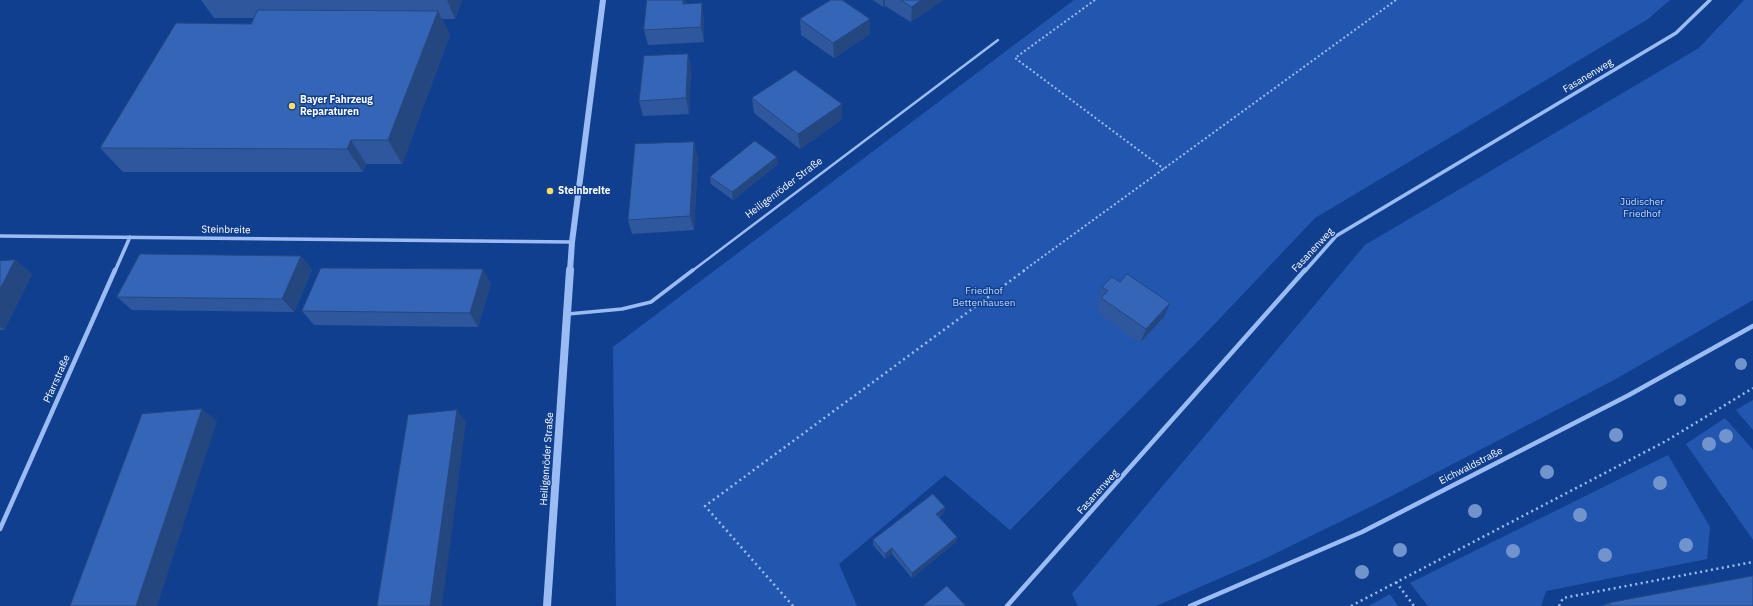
<!DOCTYPE html>
<meta charset="utf-8">
<style>
body{margin:0}
canvas{display:block;background:#113f8f}
</style>
<canvas width="1753" height="606"></canvas>
<script>
const c = document.querySelector('canvas').getContext('2d');
c.lineJoin = 'round';
function paint(path, color) {
  c.fillStyle = color;
  c.fill(path, 'evenodd');
}
function stroke(path, color, width, dash) {
  c.strokeStyle = color;
  c.lineWidth = width;
  c.lineCap = dash ? 'butt' : 'round';
  c.setLineDash(dash || []);
  c.stroke(path);
}
function drawText(font, color, halo, rows, align = 'center') {
  c.font = font + ' "IBM Plex Sans",sans-serif';
  c.lineWidth = 3;
  c.setLineDash([]);
  c.textBaseline = 'middle';
  c.strokeStyle = halo;
  c.fillStyle = color;
  for (const [text, x, y, turn = 0] of rows) {
    c.save();
    c.translate(x, y);
    c.rotate((+turn || 0) * Math.PI / 180);
    c.textAlign = isNaN(turn) ? turn : align;
    if (halo) c.strokeText(text, 0, 0);
    c.fillText(text, 0, 0);
    c.restore();
  }
}
paint(new Path2D(`
 M1074,0H1670L1648,19L1315,218L1206,333L1010,530L945,475L839,564L857,606H616L613,347Z
 M1744,0H1753V300L1614,380L1378,503L1262,560L1156,606H1078L1072,594L1365,245L1699,48Z
 M1753,400V430L1736,410Z
 M1725,418L1753,450V540L1686,444Z
 M1668,455L1710,527L1707,559L1546,591L1541,606H1428L1410,583Z
 M1390,594L1398,606H1369Z`), '#2357af');
stroke(new Path2D(`
 M1095,0L1015,58L1164,169
 M1023,271L1396,0`), '#9bbcf2', 2, [2, 2.5]);
stroke(new Path2D(`
 M1396,582L1414,606
 M793,606L705,506L1025,270
 M1351,606L1666,441L1753,388
 M1559,606L1563,598L1753,562`), '#9bbcf2', 2.5, [2, 3.5]);
stroke(new Path2D(`
 M692,271L998,40`), '#9bbcf2', 2.5);
stroke(new Path2D(`
 M568,314L622,309L651,302L693,270`), '#9bbcf2', 3.5);
stroke(new Path2D(`
 M0,236L572,242
 M115,271L130,237
 M1305,271L1336,236L1676,33L1710,0`), '#9bbcf2', 3.5);
stroke(new Path2D(`
 M0,529L115,270
 M1007,606L1305,270
 M1190,606L1362,532L1629,395L1753,326`), '#9bbcf2', 4.5);
stroke(new Path2D(`
 M570,271L572,242L603,0`), '#9bbcf2', 6);
stroke(new Path2D(`
 M547,606L570,270`), '#9bbcf2', 8);
c.fillStyle = '#7294cc';
for (const [x, y, r] of [
 [1741,364,6],
 [1680,400,6],
 [1616,435,7],
 [1726,436,7],
 [1709,444,7],
 [1547,472,7],
 [1660,483,7],
 [1475,511,7],
 [1580,515,7],
 [1686,545,7],
 [1400,550,7],
 [1513,551,7],
 [1605,555,7],
 [1362,572,7]
]) {
  c.beginPath();
  c.arc(x, y, r, 0, 2 * Math.PI);
  c.fill();
}
paint(new Path2D(`
 M201,0H462L455,19H442L450,35L402,164H366L363,172H123L100,148L251,24L254,18H214Z
 M647,0H686V3L704,18V42L648,45L644,30Z
 M873,0H943L911,22L885,6L883,7Z
 M800,19L870,34L834,58L801,35Z
 M688,54L691,69L689,114L643,116L639,101Z
 M752,98L842,104V119L800,149L754,113Z
 M698,156L694,230L632,234L628,220Z
 M778,164L733,200L711,184L710,177Z
 M301,256L312,270L294,312L132,310L117,297Z
 M15,260L32,274L4,330H0V261Z
 M491,283L478,327L314,325L302,311Z
 M1102,287L1164,317L1140,343L1097,312L1100,302L1098,300Z
 M945,507L944,512L939,517L957,537L956,542L912,578L892,554L885,559L873,545V540Z
 M1609,603L1753,606H1602Z`), '#2e579d');
paint(new Path2D(`
 M447,0H462L455,19Z
 M683,0H686V19L683,4Z
 M883,0H885V6L883,7Z
 M921,0H943L911,22L912,7Z
 M702,3L704,18V42L701,27Z
 M438,11L450,35L402,164L388,140Z
 M870,19V34L834,58L833,43Z
 M688,54L691,69L689,114L686,98Z
 M842,104V119L800,149L798,134Z
 M351,140L366,164L363,172L347,149Z
 M694,142L698,156L694,230L690,216Z
 M777,157L778,164L733,200L732,192Z
 M301,256L312,270L294,312L282,299Z
 M15,260L32,274L4,330L0,327V289Z
 M483,269L491,283L478,327L470,313Z
 M1170,303L1164,317L1140,343L1146,329Z
 M202,409L217,421L157,606H136Z
 M457,410L466,422L442,606H430Z
 M945,507L944,512L935,519L936,514Z
 M957,537L956,542L912,578V573Z
 M892,548V554L885,559V554Z`), '#254780');
const building = new Path2D(`
 M647,0H683V4L702,3L701,27L644,30Z
 M831,0H842L870,19L833,43L800,19Z
 M901,0H921L912,7Z
 M258,10L438,11L388,140H351L347,149L100,148L176,23L251,24Z
 M688,54L686,98L639,101L644,56Z
 M795,70L842,104L798,134L752,98Z
 M755,141L777,157L732,192L710,177Z
 M694,142L690,216L628,220L635,144Z
 M140,254L301,256L282,299L117,297Z
 M15,260L0,289V261Z
 M321,268L483,269L470,313L302,311Z
 M1127,274L1170,303L1146,329L1101,298L1108,291L1102,287L1112,277L1120,282Z
 M202,409L136,606H70L142,414Z
 M457,410L430,606H377L408,415Z
 M933,494L945,507L936,514L957,537L912,573L892,548L885,554L873,540Z
 M1753,576V606H1611L1609,603Z
 M947,586L966,606H923Z`);
paint(building, '#3565b7');
stroke(building, '#254780', 1);
for (const [x, y, r, color] of [
 [292,106,4,"#ffdc5c"],
 [550,191,4,"#ffdc5c"]
]) {
  const dot = new Path2D();
  dot.arc(x, y, r, 0, 2 * Math.PI);
  c.fillStyle = color;
  c.fill(dot);
  stroke(dot, '#113f8f', 1.5);
}
drawText('10px', '#fff', '#113f8f', [
 ["Fasanenweg",1588,76,-31],
 ["Heiligenröder Straße",784,188,-37],
 ["Steinbreite",226,230,1],
 ["Fasanenweg",1313,250,-47],
 ["Pfarrstraße",57,379,-66],
 ["Heiligenröder Straße",547,459,-86],
 ["Eichwaldstraße",1471,466,-27],
 ["Fasanenweg",1098,492,-48]
]);
drawText('bold 10px', '#fff', '#113f8f', [
 ["Bayer Fahrzeug",300,100],
 ["Reparaturen",300,112],
 ["Steinbreite",558,191]
], 'left');
drawText('10px', '#c2d9fd', '#113f8f', [
 ["Jüdischer",1642,202],
 ["Friedhof",1642,214],
 ["Friedhof",984,291],
 ["Bettenhausen",984,303]
]);
</script>
